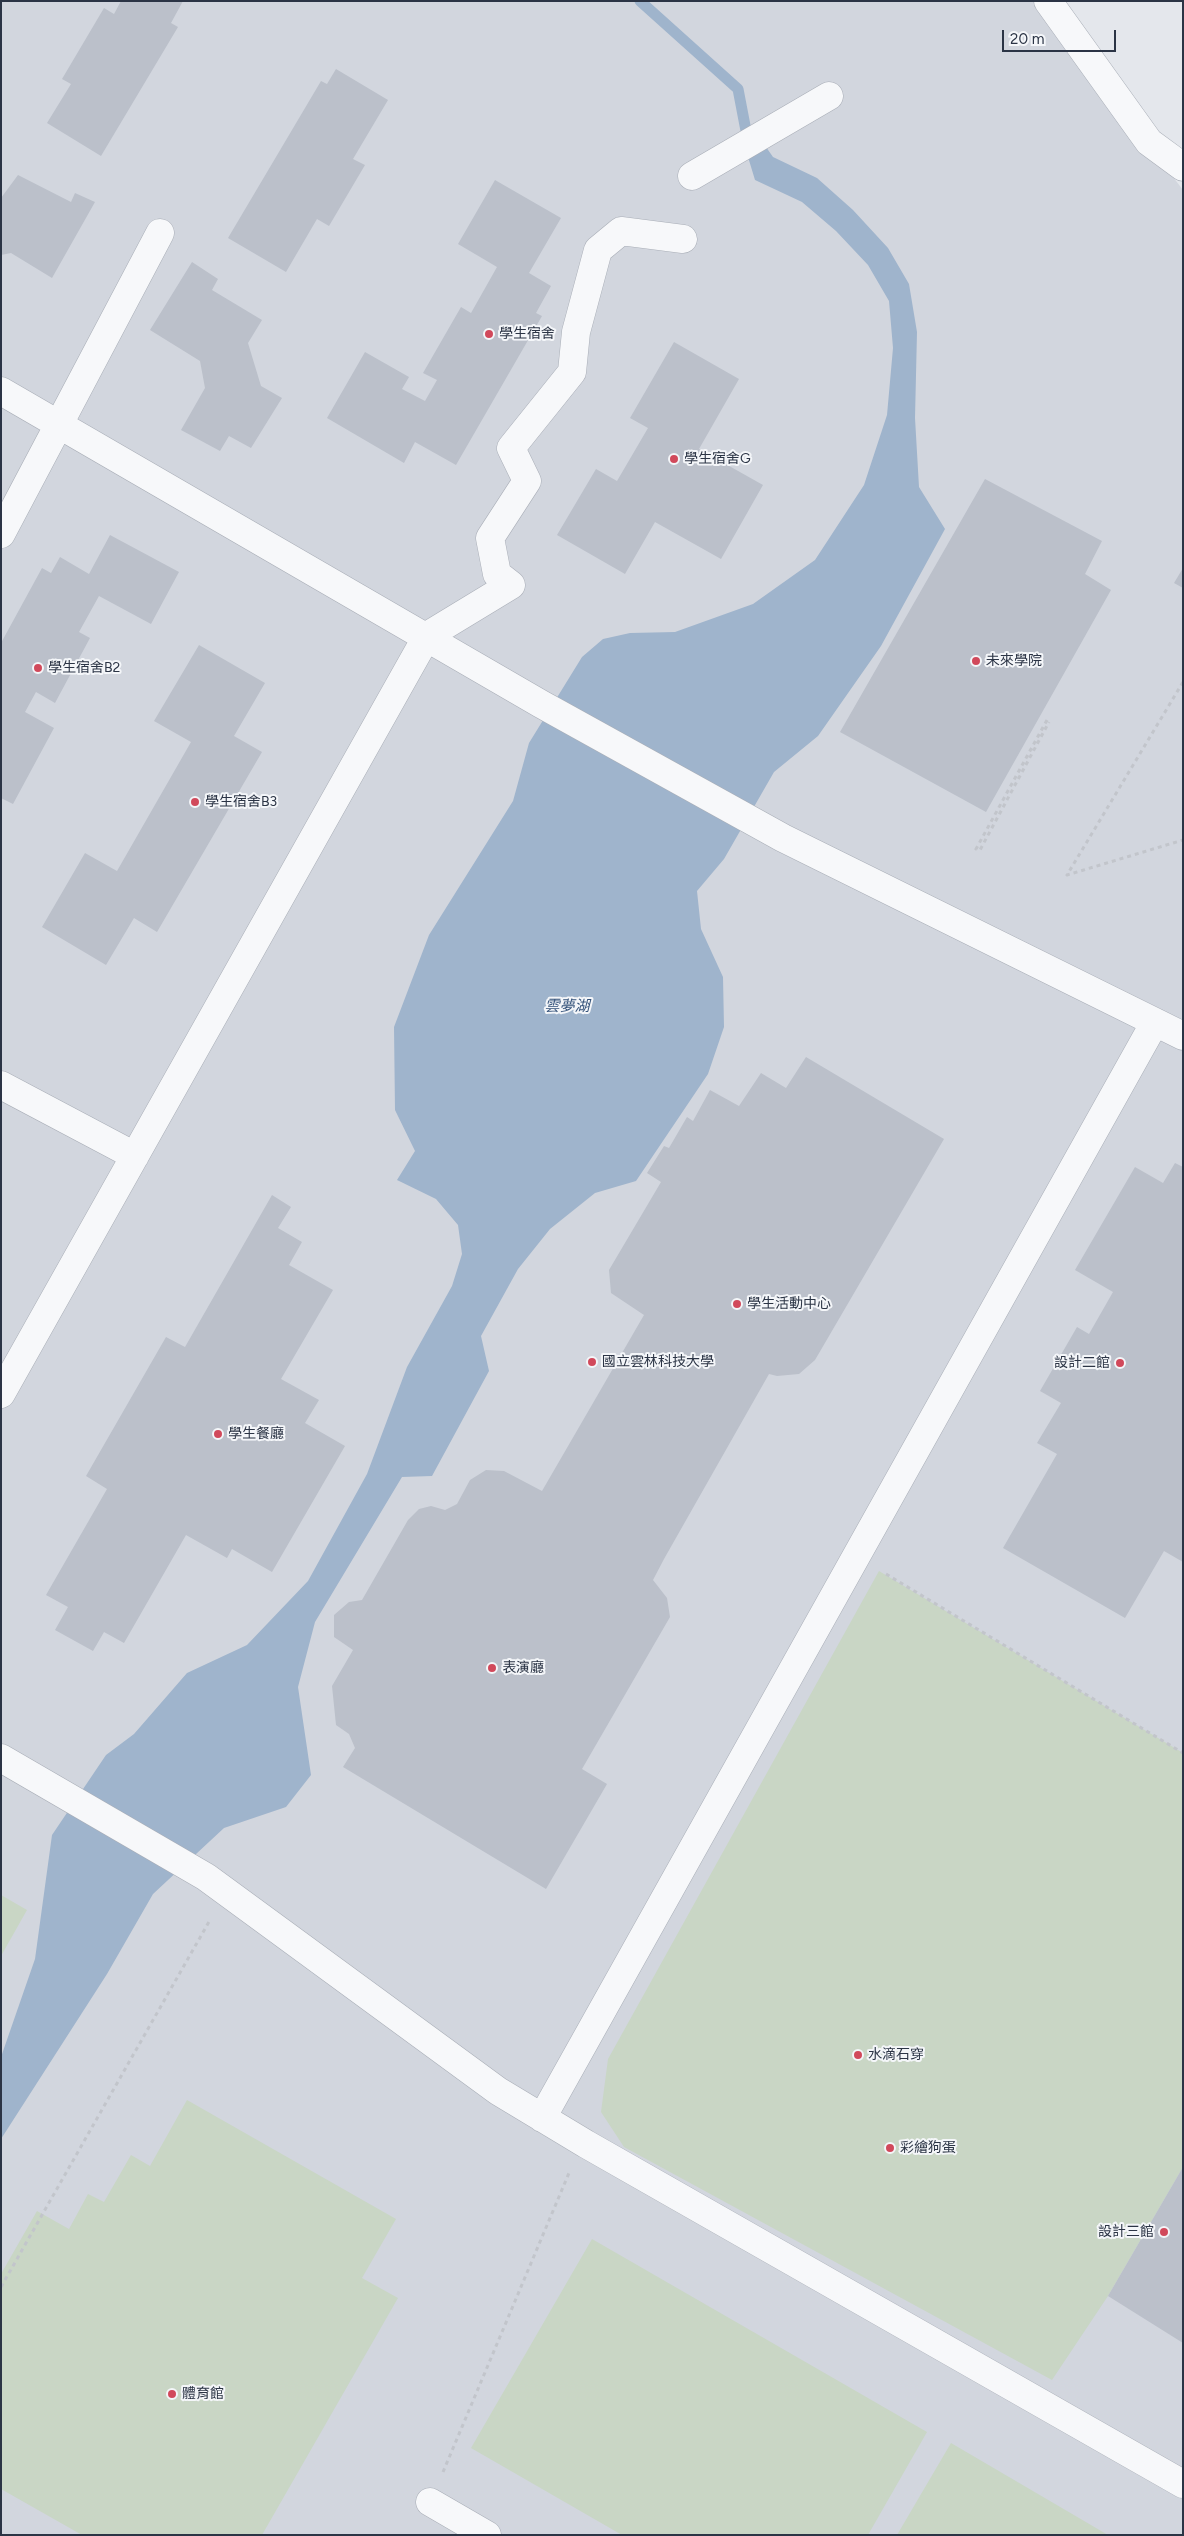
<!DOCTYPE html>
<meta charset="utf-8">
<style>
body{margin:0}
#map{position:relative;width:1184px;height:2536px;overflow:hidden;background:#e4e7ec;font-family:Figtree,sans-serif}
canvas{display:block}
.frame{position:absolute;inset:0;border:2px solid #2b3445;pointer-events:none}
.scale{position:absolute;left:1002px;top:30px;width:114px;height:22px;box-sizing:border-box;border:2px solid #2b3445;border-top:0;padding-left:6px;font-size:15px;line-height:18px;white-space:nowrap;color:#2b3445;-webkit-text-stroke:4px #f4f6f9;paint-order:stroke}
</style>
<div id="map">
<canvas width="1184" height="2536"></canvas>
<div class="frame"></div>
<div class="scale">20 m</div>
</div>
<script>
const c = document.querySelector('canvas').getContext('2d');
c.lineJoin = 'round';
function paint(path, color) {
  c.fillStyle = color;
  c.fill(path, 'evenodd');
}
function stroke(path, color, width, dash) {
  c.strokeStyle = color;
  c.lineWidth = width;
  c.lineCap = dash ? 'butt' : 'round';
  c.setLineDash(dash || []);
  c.stroke(path);
}
function drawText(font, color, halo, rows, align = 'center') {
  c.font = font + ' Figtree,"Noto Sans TC",sans-serif';
  c.lineWidth = 4;
  c.setLineDash([]);
  c.textBaseline = 'middle';
  c.strokeStyle = halo;
  c.fillStyle = color;
  for (const [text, x, y, turn = 0] of rows) {
    c.save();
    c.translate(x, y);
    c.rotate((+turn || 0) * Math.PI / 180);
    c.textAlign = isNaN(turn) ? turn : align;
    if (halo) c.strokeText(text, 0, 0);
    c.fillText(text, 0, 0);
    c.restore();
  }
}
paint(new Path2D(`
 M1,1H1037L1183,190V2535H1Z`), '#d2d6de');
paint(new Path2D(`
 M879,1571L1183,1753V2167L1108,2296L1052,2380L624,2147L601,2112L608,2059Z
 M1,1895L27,1910L1,1956Z
 M187,2100L396,2219L362,2278L398,2298L262,2535H82L1,2489V2274L37,2211L69,2229L88,2194L104,2202L131,2155L150,2166Z
 M592,2239L927,2432L868,2535H622L471,2448Z
 M951,2443L1108,2535H897Z`), '#c9d6c5');
paint(new Path2D(`
 M759,137L773,157L817,178L853,210L888,248L909,284L917,332L915,418L919,487L945,529L881,646L818,736L774,772L724,859L697,891L701,929L723,977L724,1027L708,1074L636,1181L595,1193L550,1229L518,1269L481,1336L489,1371L432,1476L402,1477L315,1622L298,1687L311,1775L286,1807L224,1828L153,1894L107,1974L1,2139V2057L35,1959L52,1835L106,1755L134,1734L187,1673L247,1645L308,1581L367,1474L407,1367L452,1286L462,1254L458,1225L436,1199L397,1180L415,1151L395,1110L394,1027L429,935L513,801L529,743L582,657L603,639L630,633L675,632L753,604L815,560L864,485L887,415L893,348L889,301L868,265L836,231L802,202L755,180L745,147Z`), '#9fb4cc');
stroke(new Path2D(`
 M640,1L738,89L747,136`), '#9fb4cc', 11);
paint(new Path2D(`
 M121,1H183L171,23L178,27L101,156L47,123L71,84L62,79L104,8L114,14Z
 M336,69L388,100L353,159L365,165L329,226L317,219L286,272L228,238L321,81L327,84Z
 M18,175L71,202L75,193L95,202L52,278L11,253L1,255V198Z
 M495,180L561,218L529,273L551,286L536,313L542,316L456,465L415,442L404,463L327,418L365,352L409,377L402,389L425,401L437,380L423,373L461,307L471,313L497,267L458,244Z
 M192,262L218,279L212,290L262,320L248,343L261,386L282,398L251,448L229,436L220,451L181,430L205,388L200,361L150,330Z
 M674,342L739,379L699,449L763,485L721,559L655,522L625,574L557,535L596,469L617,481L648,428L630,418Z
 M985,479L1102,541L1085,574L1111,590L986,812L840,732Z
 M110,535L179,572L151,624L99,596L79,632L90,638L55,703L36,692L25,712L54,728L13,804L1,798V643L42,568L51,573L60,557L89,574Z
 M1183,568V588L1174,583Z
 M199,645L265,683L234,736L262,752L157,932L134,918L106,965L42,927L85,853L117,871L191,742L154,721Z
 M806,1057L944,1139L815,1360L799,1374L777,1376L769,1374L664,1559L653,1580L667,1598L670,1617L582,1769L607,1784L546,1889L343,1767L355,1748L349,1734L336,1725L332,1686L353,1650L334,1637V1615L349,1602L362,1600L408,1520L419,1509L431,1506L445,1510L457,1504L470,1480L486,1470L504,1471L542,1491L644,1315L611,1293L609,1270L661,1182L647,1173L664,1146L669,1148L687,1117L693,1121L710,1090L739,1106L761,1073L786,1088Z
 M1175,1163L1183,1167V1562L1164,1551L1125,1618L1003,1548L1057,1454L1037,1443L1061,1403L1040,1391L1077,1327L1089,1334L1113,1292L1075,1270L1135,1167L1163,1183Z
 M272,1195L291,1207L278,1228L302,1242L289,1265L333,1290L281,1379L319,1400L305,1423L345,1446L272,1572L232,1549L227,1558L186,1535L124,1643L104,1632L93,1651L55,1630L68,1607L46,1595L107,1489L86,1476L166,1337L185,1347Z
 M1183,2167V2343L1108,2296Z`), '#bbc0ca');
const minor = new Path2D(`
 M1048,1L1149,142L1183,167
 M692,176L829,96
 M1,391L541,704L783,838L1183,1036
 M1,534L160,233
 M1,1085L135,1156
 M1,1394L427,636L511,585L497,574L490,538L527,481L511,448L572,372L576,332L598,250L621,231L683,239
 M1,1758L206,1877L498,2091L586,2144L1183,2484
 M542,2118L1155,1022
 M430,2502L487,2535`);
stroke(minor, '#a9aeb7', 29);
stroke(new Path2D(`
 M1183,682L1067,875L1183,840
 M1047,720L976,849L980,850L1049,722
 M886,1574L1183,1753
 M1,2287L210,1920
 M443,2472L569,2173`), '#c2c5cb', 3, [4, 4]);
stroke(minor, '#f7f8fa', 28);
for (const [x, y, r, color] of [
 [489,334,5,"#d1495b"],
 [674,459,5,"#d1495b"],
 [976,661,5,"#d1495b"],
 [38,668,5,"#d1495b"],
 [195,802,5,"#d1495b"],
 [737,1304,5,"#d1495b"],
 [592,1362,5,"#d1495b"],
 [1120,1363,5,"#d1495b"],
 [218,1434,5,"#d1495b"],
 [492,1668,5,"#d1495b"],
 [858,2055,5,"#d1495b"],
 [890,2148,5,"#d1495b"],
 [1164,2232,5,"#d1495b"],
 [172,2394,5,"#d1495b"]
]) {
  const dot = new Path2D();
  dot.arc(x, y, r, 0, 2 * Math.PI);
  c.fillStyle = color;
  c.fill(dot);
  stroke(dot, '#f4f6f9', 2);
}
drawText('14px', '#2b3445', '#f4f6f9', [
 ["學生宿舍",499,334],
 ["學生宿舍G",684,459],
 ["未來學院",986,661],
 ["學生宿舍B2",48,668],
 ["學生宿舍B3",205,802],
 ["學生活動中心",747,1304],
 ["國立雲林科技大學",602,1362],
 ["設計二館",1110,1363,"right"],
 ["學生餐廳",228,1434],
 ["表演廳",502,1668],
 ["水滴石穿",868,2055],
 ["彩繪狗蛋",900,2148],
 ["設計三館",1154,2232,"right"],
 ["體育館",182,2394]
], 'left');
drawText('italic 15px', '#34527a', '#f4f6f9', [
 ["雲夢湖",567,1007]
]);
</script>
